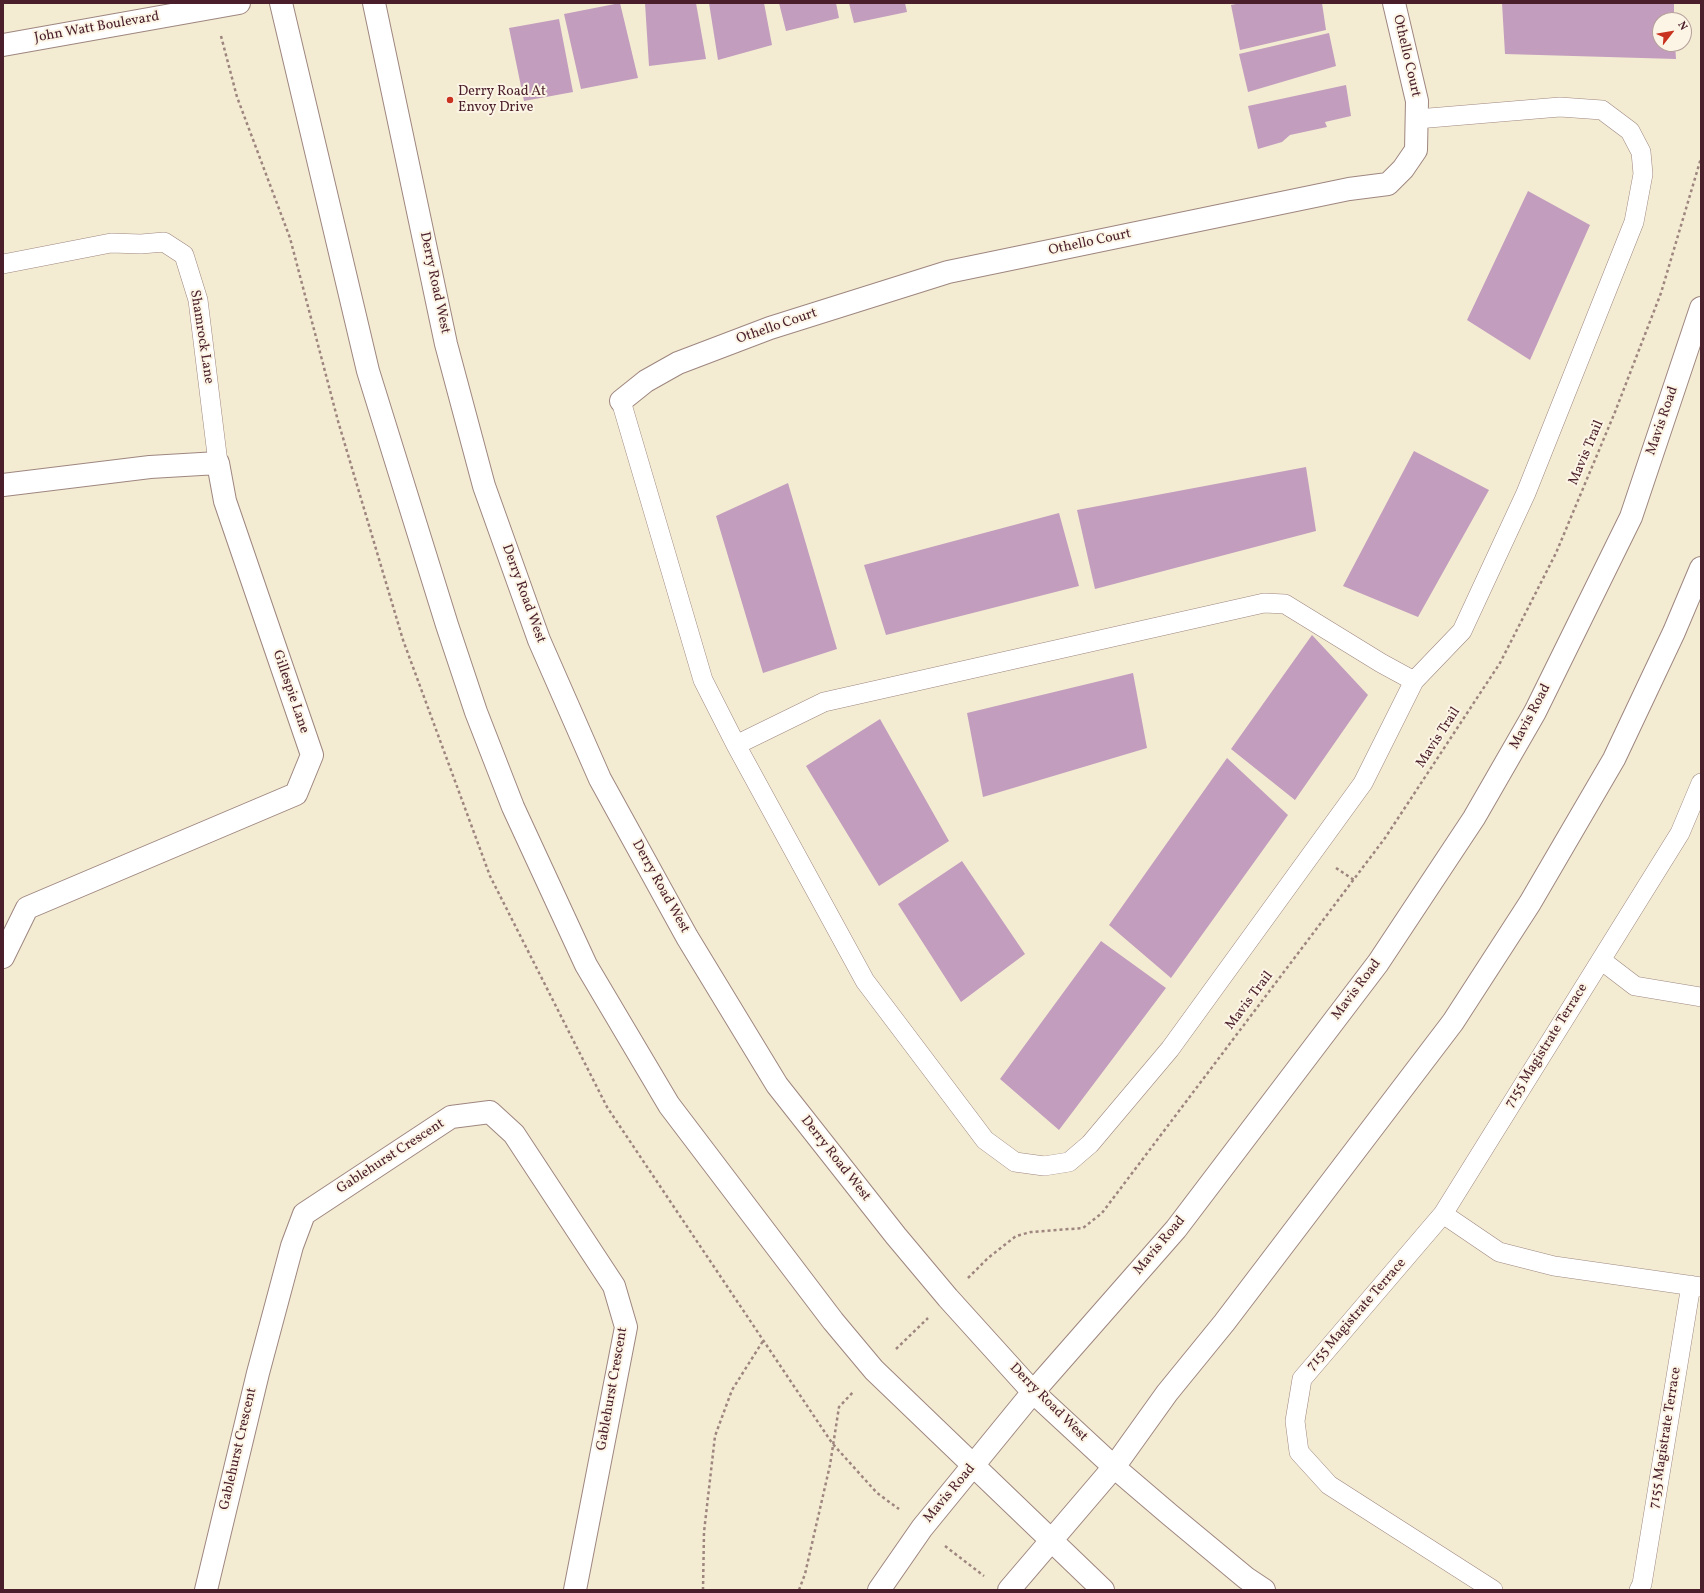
<!DOCTYPE html>
<style>
body{margin:0}
#map{position:relative;width:1704px;height:1593px;overflow:hidden;background:#f3ecd3;font-family:Vollkorn,serif}
canvas{display:block}
.frame{position:absolute;inset:0;border:4px solid #4a1f2b;pointer-events:none}
.north{position:absolute;left:1652px;top:12px;width:40px;height:40px;box-sizing:border-box;background:#fcf5e5;border:1px solid #b59f9b;border-radius:50%;rotate:59deg;font-size:11px;font-weight:700;line-height:16px;text-align:center;color:#4a1f2b}
.north::after{content:'';display:block;margin:auto;width:14px;height:18px;background:#c8321e;clip-path:polygon(50% 0,100% 100%,50% 72%,0 100%)}
</style>
<div id="map">
<canvas width="1704" height="1593"></canvas>
<div class="frame"></div>
<div class="north">N</div>
</div>
<script>
const c = document.querySelector('canvas').getContext('2d');
c.lineJoin = 'round';
function paint(path, color) {
  c.fillStyle = color;
  c.fill(path, 'evenodd');
}
function stroke(path, color, width, dash) {
  c.strokeStyle = color;
  c.lineWidth = width;
  c.lineCap = dash ? 'butt' : 'round';
  c.setLineDash(dash || []);
  c.stroke(path);
}
function drawText(font, color, halo, rows, align = 'center') {
  c.font = font + ' Vollkorn,serif';
  c.lineWidth = 4;
  c.setLineDash([]);
  c.textBaseline = 'middle';
  c.strokeStyle = halo;
  c.fillStyle = color;
  for (const [text, x, y, turn = 0] of rows) {
    c.save();
    c.translate(x, y);
    c.rotate((+turn || 0) * Math.PI / 180);
    c.textAlign = isNaN(turn) ? turn : align;
    if (halo) c.strokeText(text, 0, 0);
    c.fillText(text, 0, 0);
    c.restore();
  }
}
paint(new Path2D(`
 M620,3L638,78L581,89L564,14Z
 M645,3H696L706,59L649,66Z
 M709,3H764L772,45L718,60Z
 M779,3H836L839,18L786,31Z
 M849,3H905L907,12L854,23Z
 M1241,3H1322L1326,30L1240,50L1231,5Z
 M1502,3H1674V20H1660V44H1675L1676,59L1505,54Z
 M559,19L573,92L524,101L509,28Z
 M1329,33L1336,66L1248,92L1239,54Z
 M1346,85L1351,116L1325,122L1327,127L1290,135L1282,142L1258,149L1248,106Z
 M1528,191L1590,225L1530,360L1467,320Z
 M1414,451L1489,490L1418,617L1343,586Z
 M1306,467L1316,531L1095,589L1077,510Z
 M788,483L837,649L763,673L716,516Z
 M1059,513L1079,586L886,635L864,565Z
 M1312,635L1368,695L1295,800L1231,749Z
 M1133,673L1147,748L983,797L967,713Z
 M880,719L949,841L879,886L806,766Z
 M1227,758L1288,815L1171,978L1109,925Z
 M962,861L1025,954L961,1002L898,904Z
 M1101,941L1166,988L1059,1130L1000,1079Z`), '#c29dbd');
const service = new Path2D(`
 M3,264L111,243L141,244L164,242L184,255L198,300L218,463
 M621,401L703,680L736,745L865,981L985,1140L1015,1162L1044,1166L1069,1162L1090,1144L1170,1049L1363,783L1414,681
 M736,745L824,702L1264,603L1285,604L1381,663L1414,681L1462,631L1526,493L1634,222L1643,174L1641,152L1630,131L1602,110L1560,107L1417,119
 M1601,960L1635,986L1701,997
 M1443,1214L1499,1252L1554,1266L1701,1287
 M1493,1590L1329,1485L1299,1452L1295,1421L1302,1379L1443,1214L1680,833L1701,783
 M1639,1590L1642,1584L1691,1285`);
const minor = new Path2D(`
 M621,401L646,381L678,363L770,328L948,272L1349,189L1388,184L1403,169L1416,150L1417,101L1394,3
 M3,485L150,467L218,463L225,501L312,755L296,794L27,908L3,957
 M206,1590L258,1373L292,1246L304,1214L451,1117L490,1112L514,1134L614,1286L626,1327L575,1590`);
const tertiary = new Path2D(`
 M3,45L239,3`);
const secondary = new Path2D(`
 M281,3L368,371L447,625L476,712L513,807L586,965L669,1105L833,1321L874,1370L1103,1590
 M374,3L446,344L484,486L539,640L600,779L687,937L777,1085L896,1236L948,1298L1033,1392L1114,1467L1169,1514L1246,1578L1264,1590
 M879,1590L922,1528L1033,1392L1176,1229L1378,963L1474,818L1535,712L1631,517L1701,308
 M1009,1590L1114,1467L1167,1393L1224,1323L1453,1022L1530,903L1614,759L1674,632L1701,568`);
stroke(service, '#9e867f', 20);
stroke(minor, '#9e867f', 24);
stroke(tertiary, '#9e867f', 24);
stroke(secondary, '#9e867f', 24);
stroke(new Path2D(`
 M221,36L237,97L290,238L338,421L403,640L490,876L607,1107L832,1443L877,1493L899,1509
 M1336,868L1354,880
 M968,1278L988,1258L1016,1236L1031,1232L1083,1228L1102,1213L1385,838L1500,663L1556,553L1615,412L1661,293L1701,158
 M896,1349L928,1318
 M945,1546L984,1576
 M703,1590L704,1532L715,1436L732,1390L763,1341
 M799,1590L805,1574L830,1465L839,1407L854,1391`), '#9e867f', 2.5, [3, 3]);
stroke(service, '#fff', 19);
stroke(minor, '#fff', 22);
stroke(tertiary, '#fff', 22);
stroke(secondary, '#fff', 22);
for (const [x, y, r, color] of [
 [450,100,4,"#c8321e"]
]) {
  const dot = new Path2D();
  dot.arc(x, y, r, 0, 2 * Math.PI);
  c.fillStyle = color;
  c.fill(dot);
  stroke(dot, '#fcf5e5', 1.5);
}
drawText('14px', '#4a1f2b', '#fcf5e5', [
 ["John Watt Boulevard",97,28,-10],
 ["Othello Court",1406,56,77],
 ["Othello Court",1090,243,-12],
 ["Derry Road West",434,283,78],
 ["Othello Court",777,327,-19],
 ["Shamrock Lane",201,337,81],
 ["Mavis Road",1663,421,-71],
 ["Mavis Trail",1587,453,-67],
 ["Derry Road West",523,594,70],
 ["Gillespie Lane",290,692,71],
 ["Mavis Road",1531,717,-62],
 ["Mavis Trail",1439,738,-57],
 ["Derry Road West",660,887,61],
 ["Mavis Road",1357,990,-53],
 ["Mavis Trail",1250,1001,-53],
 ["7155 Magistrate Terrace",1547,1046,-58],
 ["Gablehurst Crescent",391,1157,-33],
 ["Derry Road West",835,1159,52],
 ["Mavis Road",1160,1246,-50],
 ["7155 Magistrate Terrace",1357,1315,-49],
 ["Gablehurst Crescent",613,1389,-80],
 ["Derry Road West",1048,1403,45],
 ["7155 Magistrate Terrace",1666,1438,-81],
 ["Gablehurst Crescent",239,1449,-77],
 ["Mavis Road",950,1494,-50]
]);
drawText('14px', '#4a1f2b', '#fcf5e5', [
 ["Derry Road At",458,92],
 ["Envoy Drive",458,108]
], 'left');
</script>
